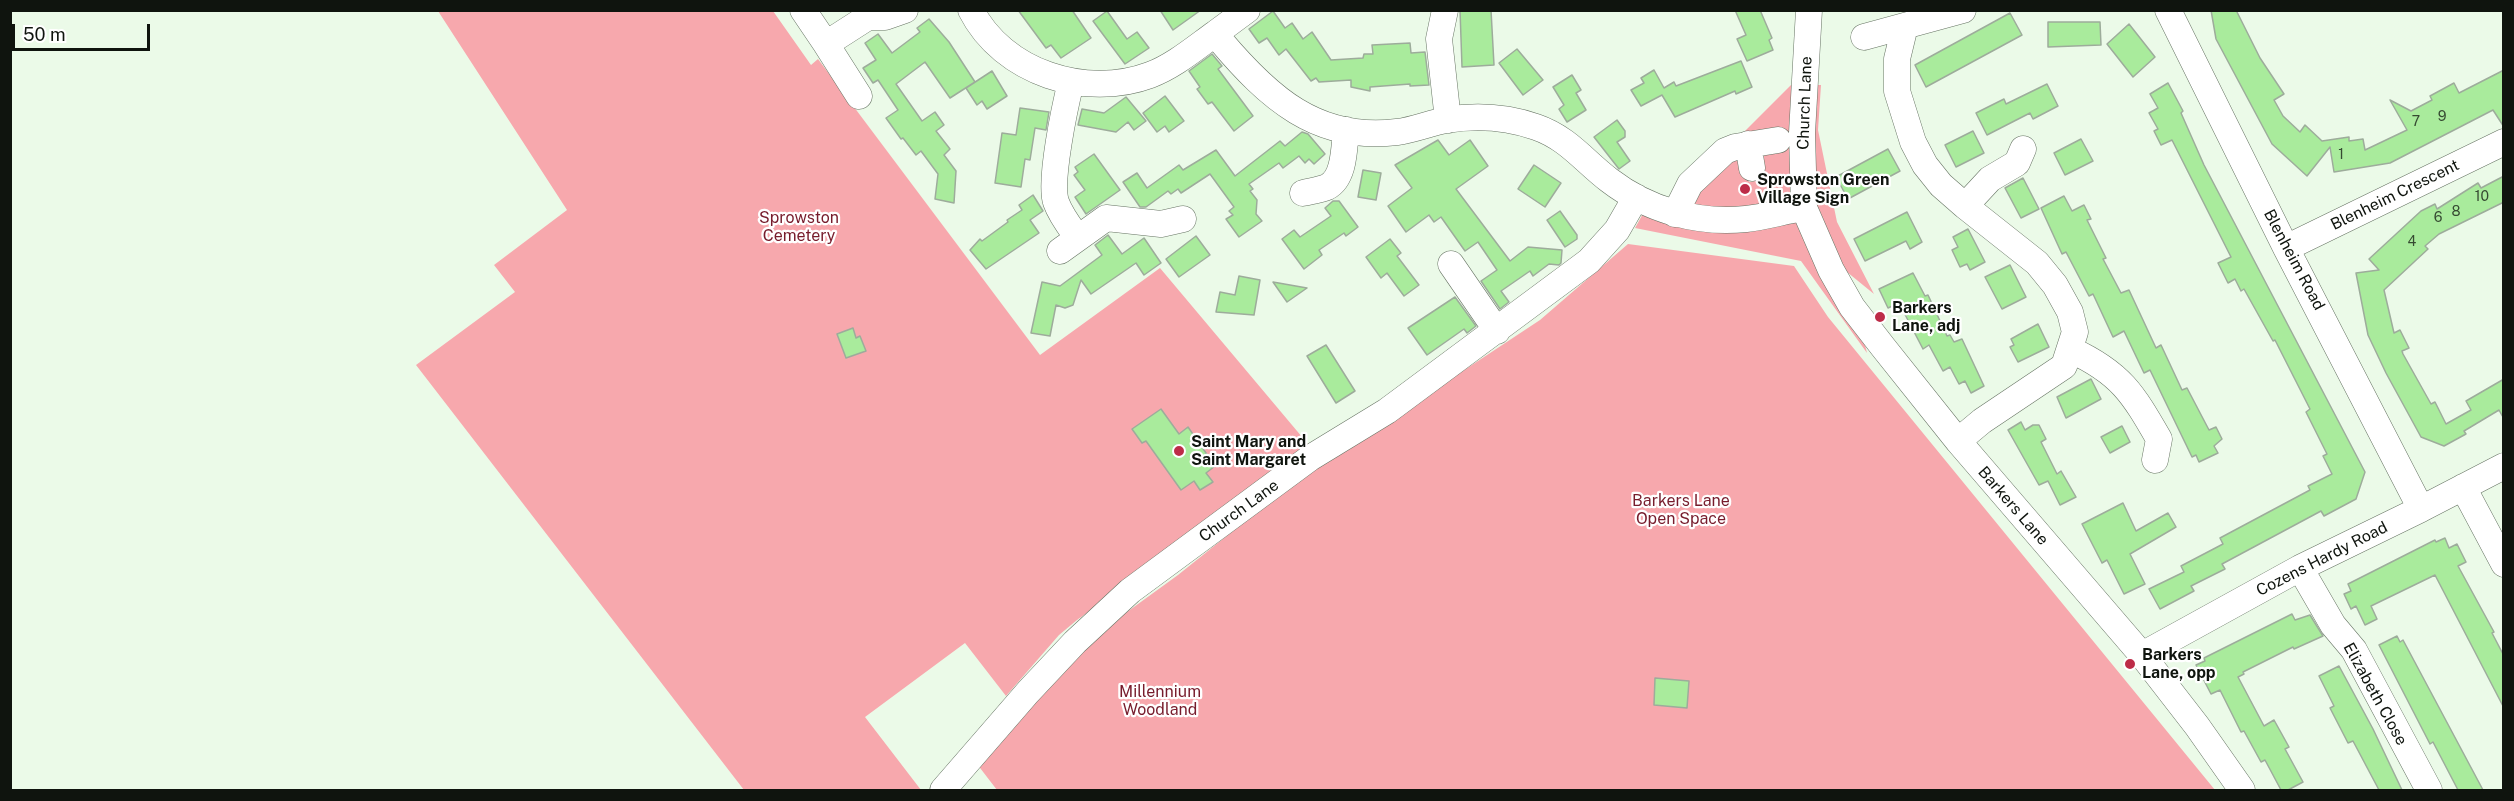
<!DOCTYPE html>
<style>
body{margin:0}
#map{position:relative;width:2514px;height:801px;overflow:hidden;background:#ebfae8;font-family:"Public Sans",sans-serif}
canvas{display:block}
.frame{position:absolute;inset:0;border:12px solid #0f140e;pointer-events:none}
.scale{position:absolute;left:12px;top:24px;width:138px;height:27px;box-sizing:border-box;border:3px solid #0f140e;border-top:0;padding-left:8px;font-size:18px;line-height:21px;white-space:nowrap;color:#0f140e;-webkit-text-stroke:4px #fff;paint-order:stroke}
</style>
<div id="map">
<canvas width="2514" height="801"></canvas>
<div class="frame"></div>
<div class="scale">50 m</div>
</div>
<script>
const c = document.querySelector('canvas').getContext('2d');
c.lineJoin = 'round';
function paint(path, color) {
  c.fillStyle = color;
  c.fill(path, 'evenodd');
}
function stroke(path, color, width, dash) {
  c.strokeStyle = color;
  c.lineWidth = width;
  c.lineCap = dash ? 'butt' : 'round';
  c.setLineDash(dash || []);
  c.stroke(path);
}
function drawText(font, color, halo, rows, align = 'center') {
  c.font = font + ' "Public Sans",sans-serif';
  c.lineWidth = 4.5;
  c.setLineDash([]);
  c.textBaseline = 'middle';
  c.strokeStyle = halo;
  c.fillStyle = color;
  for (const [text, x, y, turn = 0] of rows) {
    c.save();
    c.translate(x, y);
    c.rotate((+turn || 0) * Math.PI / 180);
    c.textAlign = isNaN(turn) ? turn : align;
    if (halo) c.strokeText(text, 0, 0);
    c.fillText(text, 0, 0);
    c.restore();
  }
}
paint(new Path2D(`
 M438,11H773L811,65L818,59L1040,355L1160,268L1313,450L1077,620L1059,635L1006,696L965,643L865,717L921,790H744L416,365L515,292L494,265L567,210Z
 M1791,85H1821L1818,130L1837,222L1874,294L1847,272L1867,353L1801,261L1635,228L1645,210L1697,188L1728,158L1742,156L1749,182L1762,180L1758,152L1739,137Z
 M1628,244L1794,266L1828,317L2215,790H997L977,764L1078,654L1116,620L1178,575L1289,486L1540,320Z`), '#f7a8ad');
const building = new Path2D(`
 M1018,10H1072L1091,38L1061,58L1051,45L1046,48Z
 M1160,10H1201L1173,30Z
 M1460,10H1491L1494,65L1462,67Z
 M1735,10H1760L1772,38L1769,40L1773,50L1747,61L1737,39L1746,35Z
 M2211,10H2236L2260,58L2284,94L2274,100L2283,116L2300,132L2305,125L2322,141L2349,137V141L2363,139L2365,150L2407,130L2390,100L2411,111L2432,100L2430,96L2454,83L2459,93L2504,70V127L2493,110L2390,163L2334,172L2330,147L2307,176L2272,144L2216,39Z
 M1107,11L1127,39L1137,32L1149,48L1125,64L1093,21Z
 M1273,11L1285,28L1292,23L1303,39L1312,32L1331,60L1363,58L1364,54H1373L1372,45L1410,43L1411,53L1425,52L1429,85L1410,86V84L1370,87V91L1351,87V80L1319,82L1316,78L1311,81L1286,49L1279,55L1267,38L1259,43L1249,29Z
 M2010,13L2022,35L1926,87L1915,65Z
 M929,19L949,42L975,82L950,98L925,62L896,84L922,121L935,112L944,125L936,131L950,149L944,155L956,171L954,203L935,199L938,174L921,151L916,155L903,138L901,139L886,118L898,110L878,80L873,83L863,68L876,60L865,43L878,34L892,53L920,32L917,28Z
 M2048,22H2100L2101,45L2048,47Z
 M2129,24L2155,57L2133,77L2107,44Z
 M1517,49L1543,80L1523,95L1499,63Z
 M1212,54L1222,66L1218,69L1253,116L1234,131L1212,102L1208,104L1197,89L1200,87L1189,71Z
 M1741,61L1752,87L1736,94L1735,91L1675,117L1662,95L1641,106L1631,90L1644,83L1641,78L1654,70L1664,88L1674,82L1676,86Z
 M992,71L1007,96L987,109L982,101L977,105L966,88Z
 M1572,75L1581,90L1576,93L1586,110L1567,122L1559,109L1564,105L1553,87Z
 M2168,83L2183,111L2181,113L2204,165L2365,472L2356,499L2324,516L2321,511L2222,564L2225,569L2191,586L2194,591L2160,609L2149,589L2184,572L2181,566L2223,544L2220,538L2310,490L2308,486L2332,474L2323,456L2327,454L2306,412L2310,409L2275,340L2273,341L2244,289L2241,291L2235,279L2228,283L2218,263L2231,257L2172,140L2161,145L2154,131L2158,129L2149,113L2158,108L2150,94Z
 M2047,84L2058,106L2033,119L2030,113L1987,135L1976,113L2004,99L2006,104Z
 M1165,96L1184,121L1169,132L1165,126L1157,132L1143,113Z
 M1126,97L1146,121L1134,130L1128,122L1116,132L1078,125L1082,109L1104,113Z
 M1020,108L1049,112L1046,130L1035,128L1030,160L1025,159L1021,187L995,183L1002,133L1016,135Z
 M1617,120L1625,131V137L1617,142L1630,161L1619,169L1594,137Z
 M1973,131L1984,153L1956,167L1945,145Z
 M1302,132L1308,134L1325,154L1314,164L1309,159L1305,163L1299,156L1283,168L1279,163L1249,184L1253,189L1250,191L1257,200L1256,214L1262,221L1239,237L1226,219L1233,215L1229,211L1234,207L1210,174L1181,193L1178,189L1171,194L1168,191L1146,207H1140L1123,182L1137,173L1147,188L1179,165L1183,170L1216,150L1235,176L1280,141L1285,146Z
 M2081,139L2093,161L2065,175L2054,153Z
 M1438,140L1449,155L1470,140L1488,166L1456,189L1510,261L1528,247L1562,250L1561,263L1559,265L1549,264L1533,276L1530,271L1501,291L1509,302L1500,309L1481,281L1497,270L1478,242L1465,251L1441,217L1434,222L1429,215L1406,232L1388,206L1412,188L1395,165Z
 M1888,149L1900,171L1848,199L1836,177Z
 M1094,154L1120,190L1086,214L1075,197L1085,190L1074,175L1078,172L1075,167Z
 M1534,165L1561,183L1545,207L1518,189Z
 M1363,170L1381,173L1376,200L1358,197Z
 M2504,176V202L2439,234L2425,246L2428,249L2384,290L2394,333L2400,330L2409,348L2402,351L2403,354L2431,404L2435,402L2446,424L2471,410L2466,401L2504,379V419L2499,410L2464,431L2466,434L2444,446L2421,437L2386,373L2368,335L2356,273L2379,270L2369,259L2421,211L2435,204L2437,209L2478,183L2481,188Z
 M2023,178L2039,209L2021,218L2005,188Z
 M1033,195L1043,211L1030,220L1039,233L986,269L970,250L980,239L982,241L1008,222L1007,220L1022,210L1019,205Z
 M2064,196L2072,211L2084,205L2091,219L2087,220L2106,258L2103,259L2121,293L2129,290L2156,348L2161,345L2182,390L2187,388L2209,430L2216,427L2222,439L2214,446L2218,453L2199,462L2196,455L2192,457L2150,370L2144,373L2124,331L2113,337L2093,294L2089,296L2066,252L2062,254L2041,208Z
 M1333,201H1339L1358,227L1346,236L1344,233L1319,250L1322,255L1304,269L1282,239L1294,230L1300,237L1331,216L1325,208Z
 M1560,211L1577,235V239L1565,247L1547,220Z
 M1907,212L1922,242L1910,249L1906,241L1865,261L1854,239Z
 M1968,229L1985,262L1970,270L1967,264L1960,267L1952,250L1958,247L1953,237Z
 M1108,235L1122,254L1144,238L1161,263L1144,275L1136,263L1091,294L1081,280L1073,305L1065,308L1056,305L1050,336L1031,333L1042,282L1060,286L1102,255L1095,245Z
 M1196,236L1210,255L1179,277L1166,259Z
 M1390,239L1401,253L1397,256L1419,285L1404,296L1387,273L1381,278L1366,257Z
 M2010,265L2026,297L2002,309L1985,277Z
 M1913,273L1925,296L1928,295L1947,336L1950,335L1954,342L1962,339L1984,386L1971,393L1965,381L1959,384L1950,367L1943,371L1929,345L1923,349L1899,303L1888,308L1879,289Z
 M1239,276L1260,280L1254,315L1216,312L1220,292L1235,295Z
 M1273,282L1307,288L1287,302Z
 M1455,297L1476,326L1467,333L1464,329L1427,355L1408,328Z
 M2038,324L2049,347L2018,362L2010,347L2014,345L2011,339Z
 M853,328L856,338L860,336L866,351L846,358L837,334Z
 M1326,345L1355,391L1336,403L1307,356Z
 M2091,379L2101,399L2066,418L2057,397Z
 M1161,409L1179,434L1188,427L1215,466L1206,473L1213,482L1200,490L1194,481L1181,490L1146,441L1142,443L1132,429Z
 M2021,422L2025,430L2033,425H2039L2046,439L2041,442L2057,474L2061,471L2076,497L2060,505L2048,481L2039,485L2008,430Z
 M2122,426L2130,442L2110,453L2101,437Z
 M2123,503L2136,531L2168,513L2176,527L2130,554L2145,584L2124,594L2107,560L2102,563L2082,524Z
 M2445,538L2449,548L2457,544L2466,562L2458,566L2494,632L2492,633L2504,656V708L2435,575L2371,606L2377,619L2365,625L2356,606L2351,609L2344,594L2351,591L2348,584L2435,540L2436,542Z
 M2292,614L2295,620L2310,615L2323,636L2294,649L2293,647L2243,672L2244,674L2238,677L2264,726L2274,720L2289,747L2285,749L2303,782L2288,790H2281L2265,760L2261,762L2244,731L2241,732L2220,690L2211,694L2196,665L2205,661L2204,658Z
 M2397,636L2400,642L2403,640L2483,790H2458L2433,742L2430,744L2379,645Z
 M2339,666L2373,729L2402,790H2379L2353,741L2348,743L2330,708L2334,706L2319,676Z
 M1655,678L1689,681L1687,708L1654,705Z`);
paint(building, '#a9eb9c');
stroke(building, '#9dac9b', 1.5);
const minor = new Path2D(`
 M803,10L826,44L868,17H885L905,10
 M971,10C1003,73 1086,99 1150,75C1174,66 1195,48 1216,33
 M1247,10L1216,33L1220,40C1268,97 1317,142 1397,132C1414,130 1430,123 1446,120C1476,115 1507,117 1536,127C1568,138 1584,161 1609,180C1648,210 1697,224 1746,219C1765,217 1784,211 1804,208
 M1445,10L1439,39L1448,120
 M1809,10L1802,133L1804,208L1831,270L1852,307L1883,347L1958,441L2142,655L2197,726L2242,790
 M2168,10L2286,248L2421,509
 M1905,26L1897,59V91L1913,142L1925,165L1941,185L1965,206L2037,263L2055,285L2070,312L2075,332L2064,366L1982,421L1958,441
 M1864,37L1963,10
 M826,44L859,96
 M1071,82C1065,106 1049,181 1056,202C1061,216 1070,227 1078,238
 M1748,144L1752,168
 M1303,193C1311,191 1320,190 1327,187C1345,178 1344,147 1346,130
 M1965,206L1990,179L2017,163L2023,149
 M1675,214L1690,184L1725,151L1735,147L1778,140
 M2286,248L2504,142
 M1060,251L1106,218L1161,224L1183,219
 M1451,264L1497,331
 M2071,350C2121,373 2133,394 2159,439L2155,460
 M2463,487L2504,564
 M2300,568L2333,625L2354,650L2429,790
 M2142,655L2300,568L2421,509L2504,466
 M943,790L1028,692L1075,642L1130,591L1310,458L1387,411L1589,261L1617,230L1636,197`);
stroke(minor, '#667363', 27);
stroke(minor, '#fff', 26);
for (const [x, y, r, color] of [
 [1745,189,6,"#bd2c48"],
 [1880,317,6,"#bd2c48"],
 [1179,451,6,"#bd2c48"],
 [2130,664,6,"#bd2c48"]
]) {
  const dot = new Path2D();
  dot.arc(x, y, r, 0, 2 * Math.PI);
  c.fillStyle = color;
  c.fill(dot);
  stroke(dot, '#fff', 2);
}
drawText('14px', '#364a32', null, [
 ["9",2442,117],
 ["7",2416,122],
 ["1",2341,155],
 ["10",2482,197],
 ["8",2456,212],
 ["6",2438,218],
 ["4",2412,242]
]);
drawText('16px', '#0f140e', '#fff', [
 ["Church Lane",1805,103,-88],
 ["Blenheim Crescent",2395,195,-26],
 ["Blenheim Road",2294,260,62],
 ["Barkers Lane",2013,506,49],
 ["Church Lane",1239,511,-36],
 ["Cozens Hardy Road",2322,559,-27],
 ["Elizabeth Close",2375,694,61]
]);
drawText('bold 16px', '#0f140e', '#fff', [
 ["Sprowston Green",1757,180],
 ["Village Sign",1757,198],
 ["Barkers",1892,308],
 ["Lane, adj",1892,326],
 ["Saint Mary and",1191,442],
 ["Saint Margaret",1191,460],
 ["Barkers",2142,655],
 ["Lane, opp",2142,673]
], 'left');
drawText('16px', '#771c2c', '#fff', [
 ["Sprowston",799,218],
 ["Cemetery",799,236],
 ["Barkers Lane",1681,501],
 ["Open Space",1681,519],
 ["Millennium",1160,692],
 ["Woodland",1160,710]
]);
</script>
